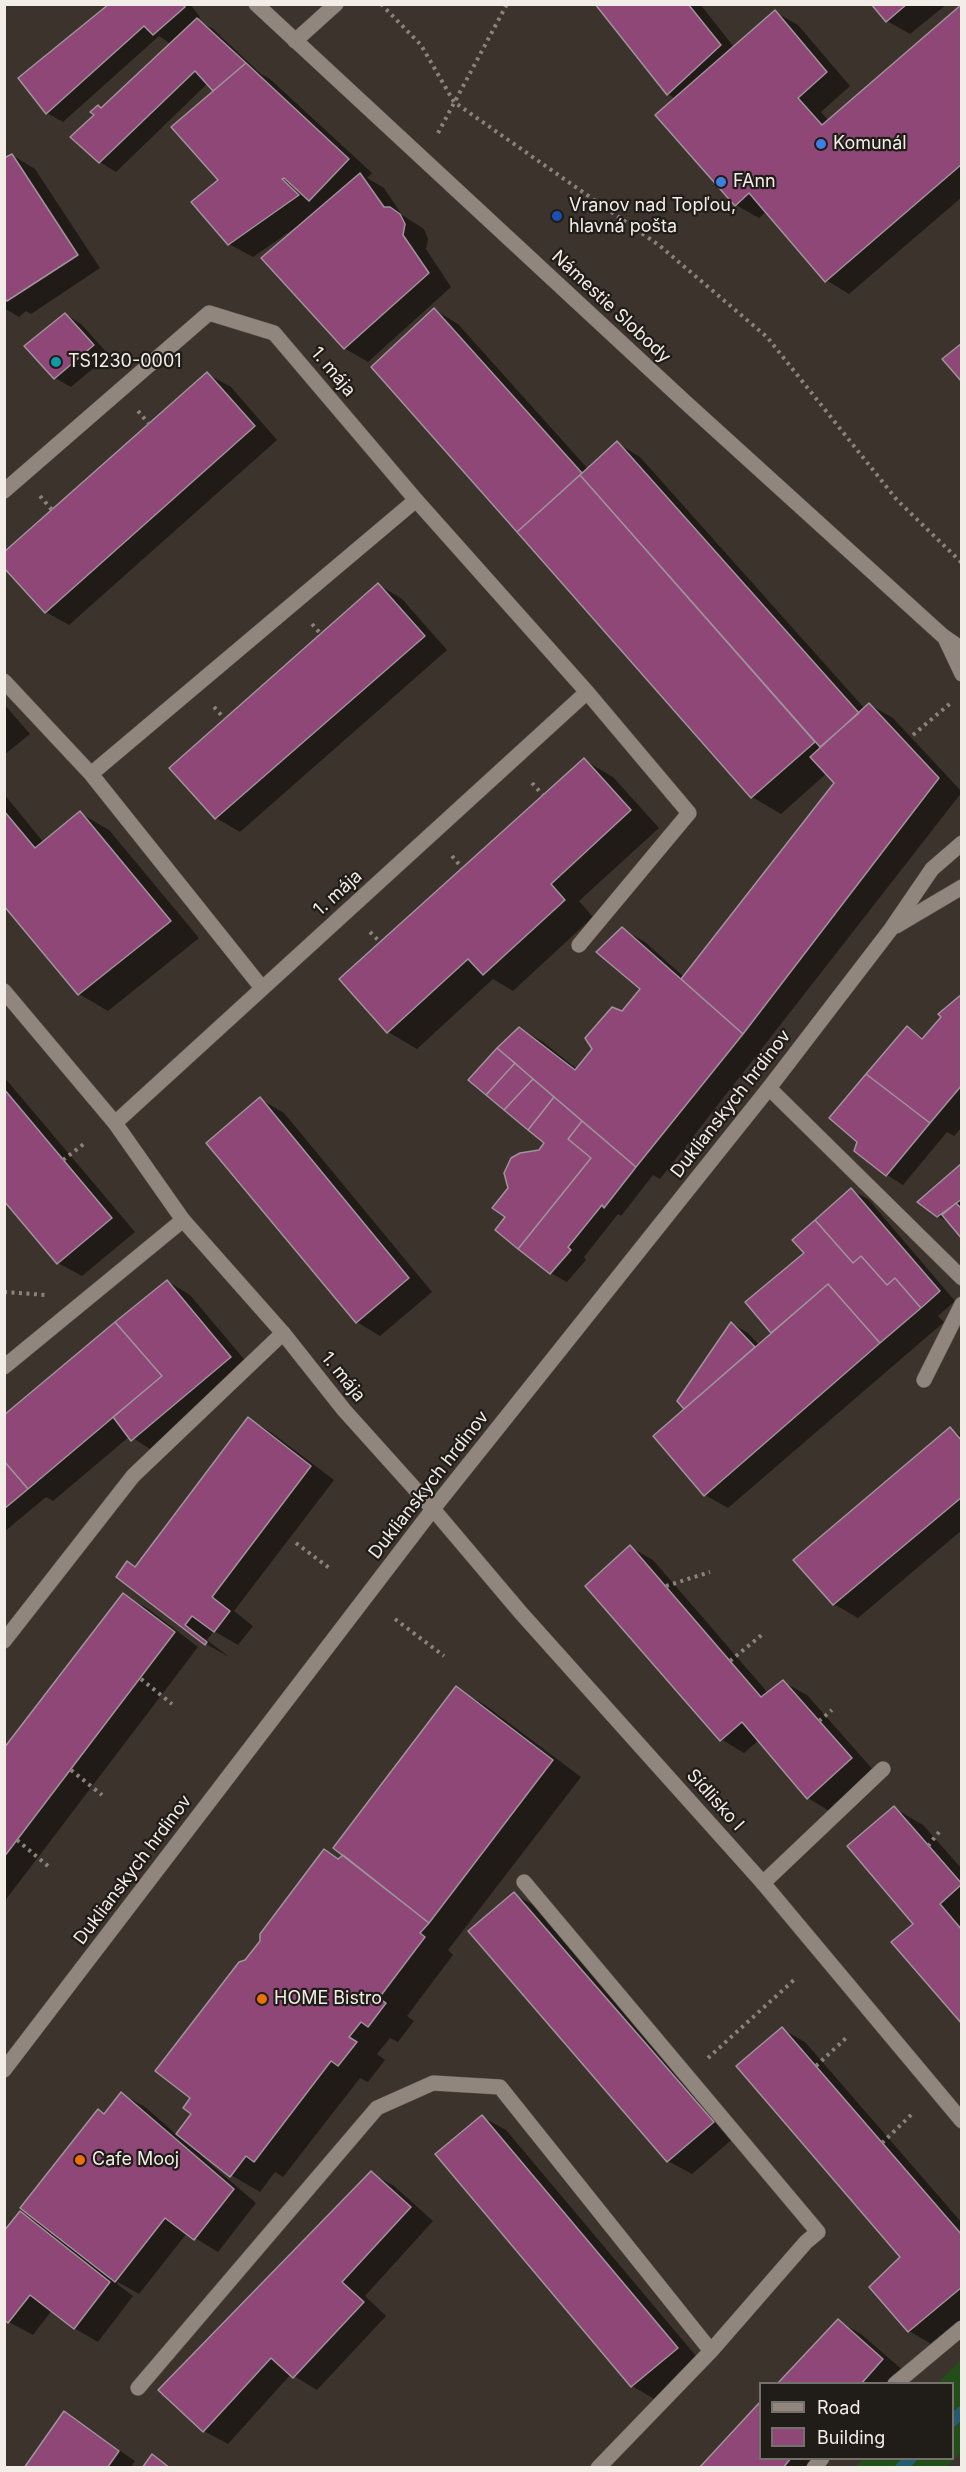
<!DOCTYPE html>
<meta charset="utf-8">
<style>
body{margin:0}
#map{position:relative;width:966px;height:2472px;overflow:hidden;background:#3c332c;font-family:Inter,sans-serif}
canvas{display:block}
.frame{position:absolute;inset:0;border:6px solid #f3ede8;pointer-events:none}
.legend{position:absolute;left:759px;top:2382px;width:195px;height:78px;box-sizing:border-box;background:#201c18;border:2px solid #74706b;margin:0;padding:8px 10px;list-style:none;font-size:18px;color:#f3ede8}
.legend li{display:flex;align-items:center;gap:12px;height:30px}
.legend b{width:30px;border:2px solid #74706b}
</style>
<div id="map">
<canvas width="966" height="2472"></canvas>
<div class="frame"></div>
<ul class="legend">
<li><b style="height:8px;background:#91867e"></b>Road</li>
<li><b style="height:16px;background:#8e4777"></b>Building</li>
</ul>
</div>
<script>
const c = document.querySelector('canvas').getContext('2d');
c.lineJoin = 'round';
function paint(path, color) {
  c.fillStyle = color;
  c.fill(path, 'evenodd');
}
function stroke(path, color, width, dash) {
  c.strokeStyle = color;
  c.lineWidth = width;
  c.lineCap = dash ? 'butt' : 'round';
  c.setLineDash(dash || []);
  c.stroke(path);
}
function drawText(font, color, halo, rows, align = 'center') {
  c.font = font + ' Inter,sans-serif';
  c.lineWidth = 4.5;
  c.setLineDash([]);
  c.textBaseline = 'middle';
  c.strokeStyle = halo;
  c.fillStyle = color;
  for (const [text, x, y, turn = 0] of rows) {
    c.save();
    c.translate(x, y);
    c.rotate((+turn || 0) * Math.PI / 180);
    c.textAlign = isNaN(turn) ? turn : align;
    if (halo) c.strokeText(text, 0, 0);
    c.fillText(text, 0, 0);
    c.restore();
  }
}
paint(new Path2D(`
 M961,2360V2452L946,2467H855L863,2459L952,2458V2384L938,2383Z`), '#224f17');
paint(new Path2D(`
 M111,4H190L200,17L197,20L213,29L261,74L270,79L372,173L367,178L384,188L402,215L424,229L428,239L426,249L451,287L368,362L344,348L302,223L253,257L229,244L220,180L215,91L208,83L116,172L100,162L102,109L171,44L159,36L63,122L47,113Z
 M597,4H700L734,47L775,12L798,25L850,86L821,112L829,121L962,6V197L849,294L826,280L767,211L759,218L736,205L676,99L668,94Z
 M873,4H947L910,34L887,21Z
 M12,155L35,169L100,268L31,314L26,311L19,317L4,308V160Z
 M435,310L458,324L588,469L617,443L640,457L865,709L870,705L893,718L962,792L660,1179L653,1175L621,1216L618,1214L584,1257L586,1260L567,1282L551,1273L507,1217L540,1151L546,1143L470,1079L519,1028L543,1042L577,1069L642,989L622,929L645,942L684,977L836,783L827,773L781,814L752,797L373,367Z
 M65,314L81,324L109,355L71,387L55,378Z
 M207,374L231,387L277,440L69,625L46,612Z
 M379,585L402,599L447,650L240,832L216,818L171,768Z
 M4,704L30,734L4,755Z
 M584,760L613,777L659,828L579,901L593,917L513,991L493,979L417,1049L388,1032Z
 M4,794L44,843L80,813L109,830L199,938L108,1011L79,994L4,904Z
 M962,996V1127L954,1136L947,1132L903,1185L887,1175L856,1150L907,1028L924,1038Z
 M4,1077L135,1232L82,1276L58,1263L4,1199Z
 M260,1099L284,1113L432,1292L380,1336L357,1322Z
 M962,1165V1236L951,1224L938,1216Z
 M851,1190L868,1199L955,1301L938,1316L944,1322L728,1508L705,1495L686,1409L679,1401L732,1324L748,1333L759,1345L774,1333L747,1302L806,1254Z
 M167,1281L190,1295L254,1371L156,1453L130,1436L53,1501L46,1497L4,1532V1417Z
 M249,1419L272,1433L334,1480L234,1611L253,1626L238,1645L214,1631L207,1640L229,1657L206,1644L118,1576L137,1568Z
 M950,1429L962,1436V1530L858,1618L834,1604L795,1560Z
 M630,1547L653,1560L768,1693L783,1682L807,1695L875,1772L831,1812L808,1798L759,1740L744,1753L721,1739Z
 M123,1595L147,1608L198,1647L4,1902V1750Z
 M456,1688L485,1705L581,1777L448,1950L453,1955L407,2016L414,2021L398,2042L390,2038L377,2054L385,2060L368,2082L360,2078L283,2177L275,2172L260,2192L231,2175L202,2153L200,2155L256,2203L218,2252L187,2233L139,2294L118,2282L117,2284L133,2296L98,2342L74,2328L52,2310L33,2335L9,2322L4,2318L21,2213L37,2222L105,2115L122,2094L145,2107L177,2135L193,2113L192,2098L246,1962L325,1851L340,1860Z
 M894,1808L923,1825L962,1869V2022Z
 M514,1894L537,1907L736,2136L692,2174L668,2161Z
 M782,2029L805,2042L962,2223V2320L933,2345L909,2331L871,2287L902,2257Z
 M482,2117L506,2130L701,2362L656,2400L632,2386L437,2154Z
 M371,2173L394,2186L433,2221L365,2296L386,2316L317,2390L291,2374L228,2444L204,2431Z
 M838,2321L861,2334L906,2373L896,2384H779Z
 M760,2404V2458H827L818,2468H701Z
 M65,2413L135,2461L130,2468H25Z`), '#0007');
stroke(new Path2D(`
 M952,2421L962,2412
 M901,2468L911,2458`), '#255c73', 12);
const building = new Path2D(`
 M109,4H183L185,7L153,35L144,26L46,114L18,78Z
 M595,4H688L721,45L667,95Z
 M871,4H907L886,22Z
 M962,4V164L825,282L749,193L735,206L655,115L775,10L827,72L798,98L822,125Z
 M197,18L246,63L213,91L195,71L99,163L70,137L94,115L90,112L98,105L101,108Z
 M246,63L349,159L309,201L284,178L282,179L299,195L228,245L191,202L218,180L171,127Z
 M12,154L78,255L7,301L4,298V158Z
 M360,173L384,207H390L400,214L405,224L403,235L429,273L344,349L261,258Z
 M434,308L582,473L517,532L371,367Z
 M65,313L94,345L54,379L24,346Z
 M962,343V382L942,359Z
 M207,372L255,426L45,613L4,568V552Z
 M617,441L859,713L820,747L580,475Z
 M580,475L815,742L751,798L517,532Z
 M378,583L425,636L215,819L169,768Z
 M869,703L939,778L743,1034L681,979L834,783L810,757Z
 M584,758L631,810L551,884L565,900L483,975L468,959L387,1033L339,979Z
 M4,811L35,848L80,811L171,921L78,995L4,906Z
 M622,927L743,1034L636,1167L497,1048L519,1027L575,1070L592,1049L585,1038L612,1007L622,1011L640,989L596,952Z
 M962,994V1085L930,1123L866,1074L907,1026L922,1039L941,1017L938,1014Z
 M497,1048L515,1063L486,1095L468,1080Z
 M515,1063L533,1079L504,1110L486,1095Z
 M866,1074L930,1123L886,1176L854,1151L857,1142L829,1118Z
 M533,1079L554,1097L528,1130L504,1110Z
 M4,1089L112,1218L57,1264L4,1201Z
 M260,1097L409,1278L356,1323L206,1143Z
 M554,1097L582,1121L568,1139L591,1158L518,1249L495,1230L505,1217L492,1208L508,1188L504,1173L511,1158L520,1153L539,1150L544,1143L528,1130Z
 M582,1121L636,1167L604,1208L602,1205L568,1247L571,1250L550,1274L518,1249L591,1158L568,1139Z
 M962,1163V1199L937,1217L917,1202Z
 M851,1188L940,1291L921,1308L895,1278L887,1285L861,1256L853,1263L815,1220Z
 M956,1203L962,1209V1239L942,1215Z
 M815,1220L853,1263L861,1256L887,1285L895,1278L921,1308L880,1343L828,1284L771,1333L745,1302L804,1253L792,1240Z
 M167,1280L231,1357L131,1441L113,1417L162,1376L115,1322Z
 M828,1284L880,1343L704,1496L653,1436Z
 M115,1322L162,1376L28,1489L4,1461V1415Z
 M731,1322L755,1347L684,1409L677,1401Z
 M248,1417L311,1466L212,1597L230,1611L214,1632L192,1616L185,1625L207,1642L205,1645L116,1577L127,1561L135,1567Z
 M950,1427L962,1441V1497L833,1605L793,1560Z
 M4,1461L28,1489L4,1509Z
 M630,1545L761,1697L783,1680L852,1758L807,1799L742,1722L720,1741L585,1586Z
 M123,1593L175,1632L4,1857V1748Z
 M456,1686L553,1760L429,1923L333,1848Z
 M894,1806L962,1884L940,1904L962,1930V2024L891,1942L913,1924L847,1846Z
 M324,1849L338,1859L343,1855L429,1923L420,1933L425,1937L379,1998L386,2003L368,2027L361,2022L349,2037L357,2042L338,2066L331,2061L254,2162L246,2156L230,2177L176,2134L191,2114L183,2108L190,2098L155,2071L239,1962L245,1960L260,1941V1934Z
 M514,1892L714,2122L667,2162L468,1931Z
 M782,2027L962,2235V2287L908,2332L869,2287L900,2257L736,2066Z
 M121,2092L234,2189L194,2240L165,2218L115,2282L20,2208L98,2109L104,2114Z
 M482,2115L678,2348L631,2387L435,2154Z
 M371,2171L411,2207L342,2282L364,2302L293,2378L271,2358L203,2432L158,2390Z
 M20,2211L110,2282L74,2329L30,2295L8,2323L4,2320V2231Z
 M838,2319L883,2359L861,2384H777Z
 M760,2402V2458H791L783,2468H699Z
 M64,2411L119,2451L107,2468H24Z
 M152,2454L170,2468H142Z`);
paint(building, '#8e4777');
stroke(building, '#a0939b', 1.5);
const service = new Path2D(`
 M4,491L209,313L274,333L416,500L587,692L689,813L579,945
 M4,681L91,774L262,988
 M91,774L416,500
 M769,1088L962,1278
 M115,1123L587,692
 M4,1367L183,1220
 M924,1380L962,1304
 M4,1641L133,1476L283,1333
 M524,1882L818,2232L806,2242L711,2351L598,2468
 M763,1883L883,1769
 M138,2388L377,2108L433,2083L500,2087L711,2351`);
const minor = new Path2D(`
 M295,41L336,4
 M4,991L115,1123L183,1220L283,1333L344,1410L433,1509L521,1613L763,1883L962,2121
 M895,2384L962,2328
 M814,2468L822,2458`);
const tertiary = new Path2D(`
 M256,4L683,400L943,636L962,649
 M945,638L962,674
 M896,926L962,887
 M4,2070L433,1509L769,1088L891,929L932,869L962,843`);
stroke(service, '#59524b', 16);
stroke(minor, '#59524b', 16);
stroke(tertiary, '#59524b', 16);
stroke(new Path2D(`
 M381,4L421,45L454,102L660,246L767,337L897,500L962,563
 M438,133L507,4
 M138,411L149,424
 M40,496L52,510
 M312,624L321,634
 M214,707L225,719
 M913,735L953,701
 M532,783L543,795
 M452,856L462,868
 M370,932L380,942
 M63,1160L85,1143
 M4,1292L46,1295
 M296,1543L332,1570
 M666,1586L710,1572
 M395,1619L444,1656
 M730,1661L764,1633
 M141,1679L172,1704
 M819,1721L832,1710
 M71,1770L102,1795
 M17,1840L48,1866
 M928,1846L939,1832
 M961,1929H962
 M708,2058L795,1979
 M816,2066L846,2038
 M882,2143L912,2114`), '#8a837c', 4, [3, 4.5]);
stroke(service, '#91867e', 15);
stroke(minor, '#91867e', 15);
stroke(tertiary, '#91867e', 15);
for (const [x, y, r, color] of [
 [821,144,6,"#3f7fe0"],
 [721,182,6,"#3f7fe0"],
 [557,216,6,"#1a4fb4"],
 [56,362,6,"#0f9aa8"],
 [262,1999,6,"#e8710a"],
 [80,2160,6,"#e8710a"]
]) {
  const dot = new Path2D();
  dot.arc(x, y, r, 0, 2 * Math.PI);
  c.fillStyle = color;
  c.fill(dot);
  stroke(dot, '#201c18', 2);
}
drawText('18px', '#f3ede8', '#201c18', [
 ["Komunál",833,144],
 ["FAnn",733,182],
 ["Vranov nad Topľou,",569,206],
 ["hlavná pošta",569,227],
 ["TS1230-0001",68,362],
 ["HOME Bistro",274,1999],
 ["Cafe Mooj",92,2160]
], 'left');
drawText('18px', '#f3ede8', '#201c18', [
 ["Námestie Slobody",611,307,43],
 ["1. mája",333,372,50],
 ["1. mája",338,893,-42],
 ["Duklianskych hrdinov",731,1104,-52],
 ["1. mája",343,1377,51],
 ["Duklianskych hrdinov",429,1485,-52],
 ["Sídlisko I",715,1800,48],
 ["Duklianskych hrdinov",133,1870,-53]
]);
</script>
